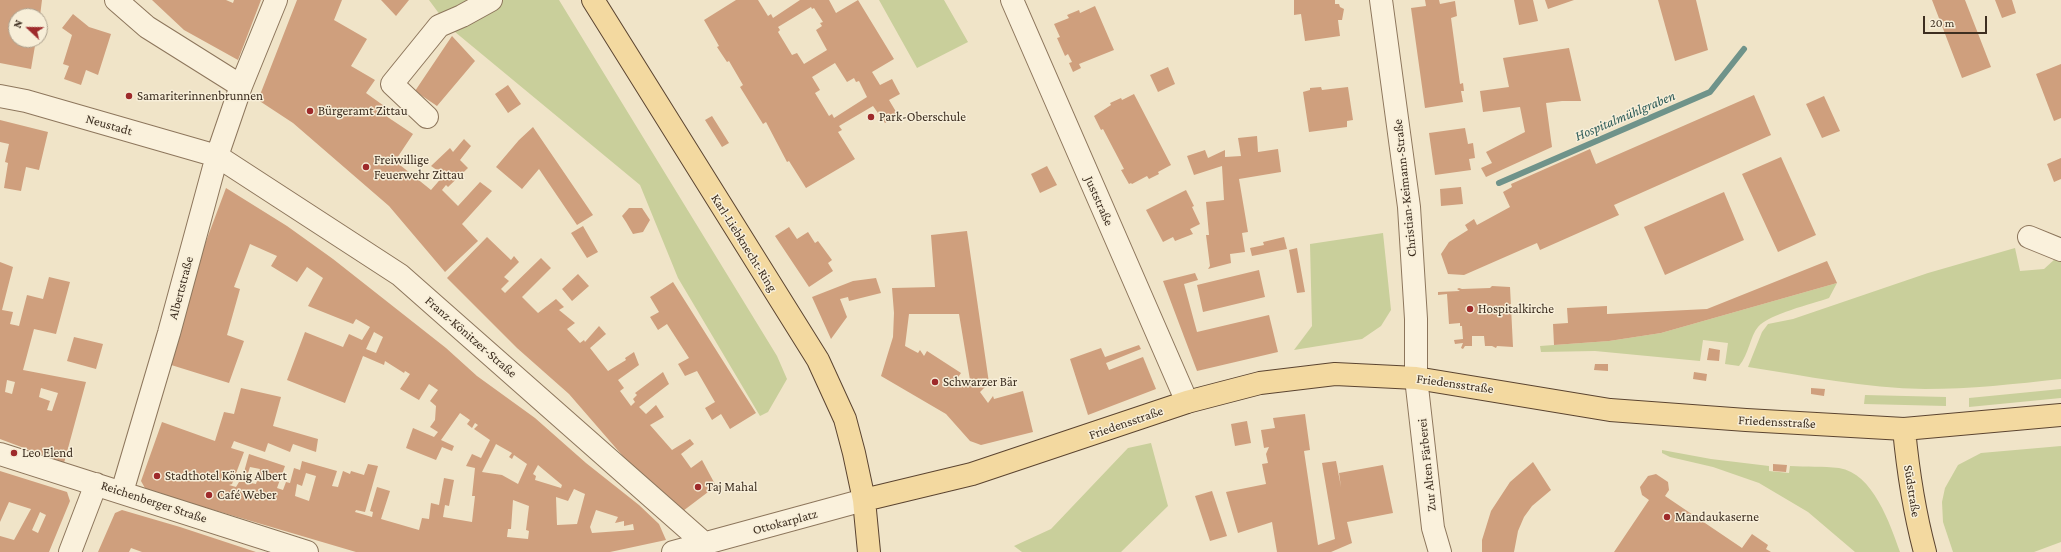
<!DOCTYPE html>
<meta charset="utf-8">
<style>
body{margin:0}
#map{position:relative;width:2061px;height:552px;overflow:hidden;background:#f0e4c8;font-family:"Crimson Pro",serif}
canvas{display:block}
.north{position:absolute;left:8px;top:8px;width:40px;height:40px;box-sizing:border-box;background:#f7eed8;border:1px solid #ada18e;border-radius:50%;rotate:292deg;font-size:11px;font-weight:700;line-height:16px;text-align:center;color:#3d2e20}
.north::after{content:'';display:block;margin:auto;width:14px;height:18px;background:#9e2a2b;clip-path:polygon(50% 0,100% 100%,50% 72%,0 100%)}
.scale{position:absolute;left:1923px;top:16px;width:64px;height:18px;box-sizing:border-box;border:2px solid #3d2e20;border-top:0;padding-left:5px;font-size:12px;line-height:14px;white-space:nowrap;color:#3d2e20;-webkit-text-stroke:3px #f7eed8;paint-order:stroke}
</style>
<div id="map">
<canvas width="2061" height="552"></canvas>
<div class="north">N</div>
<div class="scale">20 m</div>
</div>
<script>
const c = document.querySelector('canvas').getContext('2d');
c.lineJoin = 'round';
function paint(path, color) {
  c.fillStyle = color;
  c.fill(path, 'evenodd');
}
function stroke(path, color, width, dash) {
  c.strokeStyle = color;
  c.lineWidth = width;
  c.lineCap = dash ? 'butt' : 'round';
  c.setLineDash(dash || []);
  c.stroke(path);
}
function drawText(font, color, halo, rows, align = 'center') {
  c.font = font + ' "Crimson Pro",serif';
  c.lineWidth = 3;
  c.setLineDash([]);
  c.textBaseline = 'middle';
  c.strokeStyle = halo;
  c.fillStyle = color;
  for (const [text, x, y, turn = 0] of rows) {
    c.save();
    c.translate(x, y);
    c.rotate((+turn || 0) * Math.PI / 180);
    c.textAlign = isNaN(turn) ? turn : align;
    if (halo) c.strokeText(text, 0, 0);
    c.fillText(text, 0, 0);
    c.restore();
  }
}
paint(new Path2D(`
 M429,0H559L777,356L787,379L768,412L760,416L678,278L640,185L449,27Z
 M879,0H944L968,42L917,68Z
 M1383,233L1391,310L1381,326L1362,339L1294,350L1312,326L1310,244Z
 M2015,248L2020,271L2044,269L2055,259L2061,261V379C2016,384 1970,389 1925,389C1865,388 1806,376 1748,367L1762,332L1768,324L1793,319L1928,273Z
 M1837,283L1829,298C1812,304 1769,314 1758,327C1750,336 1749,354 1739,366L1725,364L1728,343L1703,340L1700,361L1595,351L1541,352L1540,346L1609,341L1661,333Z
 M2061,389V398L1969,407V398Z
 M1865,395L1946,397V406L1864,404Z
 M1151,443L1168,506L1121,552H1022L1014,546L1051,529L1128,448Z
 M2061,446V542L2034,552H1953L1943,522L1942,502L1945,488L1958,465L1981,453Z
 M1662,450L1711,459L1769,466V471L1789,473L1790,466C1806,467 1823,466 1839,468C1873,473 1890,524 1900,552H1855L1808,512L1759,483L1713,467L1670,457L1662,453Z`), '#c9cf9b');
stroke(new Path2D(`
 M1499,183L1710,92L1744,49`), '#6f938a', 6);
paint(new Path2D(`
 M0,0H42L40,16H16V40H36L31,69L0,63Z
 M152,0H226L233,3L234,0H261L238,60L184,30Z
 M297,0H342L334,20L367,39L351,66L375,80L366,93L387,108L383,114L413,134L395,161L431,190L444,175L431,166L450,148L453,152L464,139L471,146L460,160L468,168L448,187L446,185L442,190L458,206L480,182L492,191L462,224L478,241L445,272L389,206L293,123L258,100Z
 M381,0H409L396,16Z
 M736,0H758L768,16L771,14L773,18L800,0H829L836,13L858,0L894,59L872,72L880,85L892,79L900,94L889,100L898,115L885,123L873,106L839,126L842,130L838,132L855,159L806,188L789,161L787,162L766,122L763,124L740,87L743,85L729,61L727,62L717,47L719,46L704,20ZM811,7L812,9L814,8L823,22L820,23L822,26L816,30L827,50L804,64L797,53L792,55L778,32L780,30L778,27ZM835,63L847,82L854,78L856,82L859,81L867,97L834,118L832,114L829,116L815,93L820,90L812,77Z
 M1294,0H1335V4H1339L1340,7L1344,9L1342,20H1338L1340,36L1305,41L1301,14L1294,15Z
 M1425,0H1439L1440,4L1455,1L1457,16L1451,18L1460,84L1463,83L1464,91H1461L1463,102L1425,108L1411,8L1426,6Z
 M1514,0H1533L1538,21L1519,25Z
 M1545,0H1574L1548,9Z
 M1658,0H1696L1708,50L1675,61Z
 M1932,0H1965L1991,67L1962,78Z
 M1995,0H2012L2016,13L2002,18Z
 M1095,6L1114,50L1079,64L1081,68L1073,72L1069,63L1072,62L1068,54L1065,56L1057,38L1060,37L1054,24L1069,18L1067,15L1079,10L1080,13Z
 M73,14L89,27L111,34L98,75L86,70L81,85L64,79L69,66L63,64L72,35L62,28Z
 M452,36L475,61L437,106L415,91Z
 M1569,48L1581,101H1562L1546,103L1552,147L1486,177L1481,168L1492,163L1486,152L1525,132L1520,107L1483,112L1480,91L1509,87L1503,58Z
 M2061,64V118L2054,121L2036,74Z
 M1168,67L1175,84L1158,92L1150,75Z
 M508,85L521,104L508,113L495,94Z
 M1321,87L1322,90L1348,87L1353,120L1347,121V127L1309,132L1303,92L1310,90V88Z
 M1134,94L1171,165L1158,172L1159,174L1149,179L1147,176L1132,184L1131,183L1129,184L1121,170L1124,169L1103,129L1101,130L1094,116L1111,105L1110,103L1121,98L1122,100Z
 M1754,95L1771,135L1614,205L1619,215L1540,250L1537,243L1464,275L1448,274L1441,254L1449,242L1468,230L1465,225L1474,219L1477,225L1510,207L1503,192L1512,187L1511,184L1590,149L1596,164Z
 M1824,96L1840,131L1822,138L1806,104Z
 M712,116L729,143L722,147L705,120Z
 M0,120L48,132L39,170L26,167L21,191L4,188L8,163L5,162L9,144L0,142Z
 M533,127L593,215L577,225L539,169L522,189L496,167L519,140Z
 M1465,128L1468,144L1473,143L1475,158L1469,159L1471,170L1435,175L1429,133Z
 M1257,136L1258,152L1278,149L1281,172L1239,179L1248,232L1242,233L1245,252L1230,254L1231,263L1208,269L1210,266L1206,235H1209L1206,202L1224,200L1222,166L1194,175L1187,156L1205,150L1208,158L1225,150V157L1241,156L1238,138Z
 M1781,157L1816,235L1778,252L1742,174Z
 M2061,158V179L2054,182L2047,164Z
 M1047,166L1057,185L1040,193L1031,174Z
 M1461,187L1463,204L1441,206L1440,189Z
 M226,188L287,226L333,259L446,348L477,376L535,418L586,463L639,505L659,524L666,540L610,552H356L146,490L141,481L162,422L215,441L224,412L234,414L241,388L281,397L273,426L318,439L316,452L293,444L290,452L268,443L265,452L234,441L231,448L244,452L232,484L229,485L236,487L239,482H246L256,484L260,469L250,467L248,473L244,472L249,454L285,466L277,488L283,490L286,482L290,483L294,468L300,470L302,461L337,471L332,486L338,487L343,471L350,474L351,471L364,475L368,464L378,466L365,512L356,510L355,512L372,517L373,512L370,511L377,487L390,491L381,519L419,530L422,518L429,519L431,503L439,505L444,478L454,480L449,506L445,505L443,517L472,522L475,496H472L475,468L466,466L472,454L481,458L490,440L474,429L478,425L475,423L472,428L467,424L470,420L460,413L441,440L454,446L452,451L442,447L436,460L406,448L413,428L434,437L438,432L430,427L435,420L436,406L430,401L438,390L429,384L419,400L400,389L410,374L405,371L404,373L385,361L384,365L363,356L345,403L287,380L305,332L343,347L349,334L362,340L370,327L356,319L353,324L308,306L323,278L307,267L297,282L271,266L277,256L250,244L234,287L240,289L227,335L244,341L229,383L168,364L193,276ZM374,332L383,337L376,353L366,349ZM496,444L512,453L509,457L512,459L514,455L527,464L518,484L502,475L482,472ZM538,465L562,485L561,488L535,480L536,476L533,474ZM306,473L316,476L309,501L295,496L297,484L302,486ZM574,489L585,494L577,524L557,525L556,497L568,501ZM513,500L529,506L526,530L529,531L528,539L507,537L508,529H511ZM596,510L618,517L615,523L624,521V526L633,524L634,530L592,533L590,527Z
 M1186,190L1194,206L1192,207L1200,224L1190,229L1193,234L1175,241L1173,237L1163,242L1146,210Z
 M1724,192L1744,240L1665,275L1644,227Z
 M629,208H642L650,220L643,232L633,234L626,222L622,216Z
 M583,226L598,252L587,258L571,233Z
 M789,227L797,239L808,232L815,243L818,241L832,260L828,263L833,271L809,287L775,236Z
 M967,231L989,383L980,392L988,403L993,396L994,399L1023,391L1033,432L981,445L970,441L946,414L881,376L893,337L894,313L892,288L935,287L931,235ZM909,314H959L970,380L966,386L956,380L961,373L927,351L924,356L920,350L918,353L905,346Z
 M487,237L511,260L514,256L519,262L504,277L509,281L501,289L505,293L541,258L551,268L522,297L538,313L556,299L564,307L559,310L575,323L567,329L580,343L584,340L585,342L599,326L606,334L590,348L608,371L626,360L625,358L634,352L639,365L618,380L624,388L620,391L631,406L635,402L633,399L637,395L635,393L663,372L669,384L639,407L646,414L656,405L664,417L650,425L672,450L690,439L694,444L681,454L691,468L702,460L716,486L679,514L628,462L569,394L517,348L447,278Z
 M1284,237L1287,249L1252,256L1250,248L1264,245L1263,242Z
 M1297,248L1305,292L1297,293L1289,250Z
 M1827,261L1837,283L1661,333L1609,341L1554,345L1553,324L1568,323L1567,308L1607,306V314L1707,309Z
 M0,262L13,267L2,310L13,312L10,324L19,326L27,295L43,299L49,277L70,282L56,334L34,329L23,370L86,382L64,463L0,439ZM7,380L15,382L12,394L5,392ZM41,388L58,393L52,411L47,410L50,401L39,397Z
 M1259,270L1265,297L1203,312L1197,285Z
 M1195,273L1198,280L1184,284L1197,332L1269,315L1278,352L1197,371L1163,281Z
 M578,274L589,286L572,301L562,289Z
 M876,278L881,293L849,301L848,297L840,299L847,317L831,339L812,297L853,281Z
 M673,282L756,413L730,429L721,414L712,420L705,408L715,402L697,371L685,376L678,364L689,358L667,324L658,330L650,317L659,312L650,297Z
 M1492,286L1510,287L1513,347L1497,346L1496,348L1492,346H1485L1484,336H1472V346H1465L1463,349L1461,348L1463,343L1455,344L1454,340L1463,339L1462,326H1460V323L1449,324L1447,294L1438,295V292L1460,291L1457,289L1459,288L1462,289L1490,288Z
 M74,337L103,344L96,369L67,361Z
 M1139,345L1141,349L1106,363L1109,370L1143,357L1156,389L1088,415L1070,359L1101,348L1105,357Z
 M1709,348L1720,350L1719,361L1707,360Z
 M1595,364H1608V371L1594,370Z
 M1694,372L1707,374L1706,381L1693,379Z
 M1811,388L1825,389L1824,396L1811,394Z
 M1305,414L1310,450L1304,451L1318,545L1335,539L1322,463L1336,461L1341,487L1339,473L1383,465L1393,513L1347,522L1352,543L1331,552H1277L1272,522L1238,533L1226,492L1266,484L1262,464L1268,463L1266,454L1269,447L1264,448L1261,430L1275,428L1273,418Z
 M1247,421L1251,443L1235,446L1231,424Z
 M1533,462L1551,490L1532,506L1524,517L1518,531L1514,552H1482V540L1491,511L1510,482Z
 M1773,464L1787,465L1786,472L1773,471Z
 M0,471L67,492L70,501L49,552H0V536L14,540L31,509L9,502L0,522ZM40,512L46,515L38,533L32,530Z
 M1656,474L1668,482L1669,490L1665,496L1742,548L1752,534L1768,545L1766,549L1771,552H1614L1649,500L1642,495L1640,487L1648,476Z
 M1212,491L1227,536L1210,541L1195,496Z
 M122,510L180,527L256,552H142L131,548L129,552H98L115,513Z`), '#cf9f7d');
const minor = new Path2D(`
 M116,0L147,27L241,86
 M1012,0L1187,402
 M1381,0L1409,207L1416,319V378L1433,528L1440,552
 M0,96L26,101L217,156L400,275L705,544
 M427,117L392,84L439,26L462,16L491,0
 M2029,237L2061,250
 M0,454L307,552
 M122,492L169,333L217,156L241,86L276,0
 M70,552L96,484
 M673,552L864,500`);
const major = new Path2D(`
 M593,0L818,360L845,419L854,453L864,500L869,552
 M1904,429C1908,471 1914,511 1925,552
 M864,500L972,474L1187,402L1260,383L1335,374L1416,378L1610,410L1746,420L1904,429L2061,415`);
stroke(minor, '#8d765c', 24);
stroke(major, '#5b4430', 24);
stroke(minor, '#faf1dc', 22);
stroke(major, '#f3d9a0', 22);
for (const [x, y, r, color] of [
 [129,96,4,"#9e2a2b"],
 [310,111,4,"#9e2a2b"],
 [871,117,4,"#9e2a2b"],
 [366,167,4,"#9e2a2b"],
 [1470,309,4,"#9e2a2b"],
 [935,382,4,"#9e2a2b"],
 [14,453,4,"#9e2a2b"],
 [157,476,4,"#9e2a2b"],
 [698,487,4,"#9e2a2b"],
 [209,495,4,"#9e2a2b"],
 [1667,517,4,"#9e2a2b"]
]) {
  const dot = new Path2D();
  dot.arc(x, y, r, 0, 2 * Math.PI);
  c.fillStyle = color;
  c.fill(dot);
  stroke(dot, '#f7eed8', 1.5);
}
drawText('13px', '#3d2e20', '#f7eed8', [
 ["Samariterinnenbrunnen",137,96],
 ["Bürgeramt Zittau",318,111],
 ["Park-Oberschule",879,117],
 ["Freiwillige",374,160],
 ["Feuerwehr Zittau",374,175],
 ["Hospitalkirche",1478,309],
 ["Schwarzer Bär",943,382],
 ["Leo Elend",22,453],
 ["Stadthotel König Albert",165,476],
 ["Taj Mahal",706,487],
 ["Café Weber",217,495],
 ["Mandaukaserne",1675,517]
], 'left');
drawText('13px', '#3d2e20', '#f7eed8', [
 ["Neustadt",109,125,16],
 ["Christian-Keimann-Straße",1405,188,-96],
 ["Juststraße",1099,201,66],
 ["Karl-Liebknecht-Ring",744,243,58],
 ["Albertstraße",181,288,-75],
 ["Franz-Könitzer-Straße",471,337,41],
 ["Friedensstraße",1455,384,8],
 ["Friedensstraße",1777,422,3],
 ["Friedensstraße",1126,423,-19],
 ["Zur Alten Färberei",1427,465,-96],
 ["Südstraße",1912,491,81],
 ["Reichenberger Straße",154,502,18],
 ["Ottokarplatz",785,522,-15]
]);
drawText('italic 14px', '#2f5d5a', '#f7eed8', [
 ["Hospitalmühlgraben",1625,116,-23]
]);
</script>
